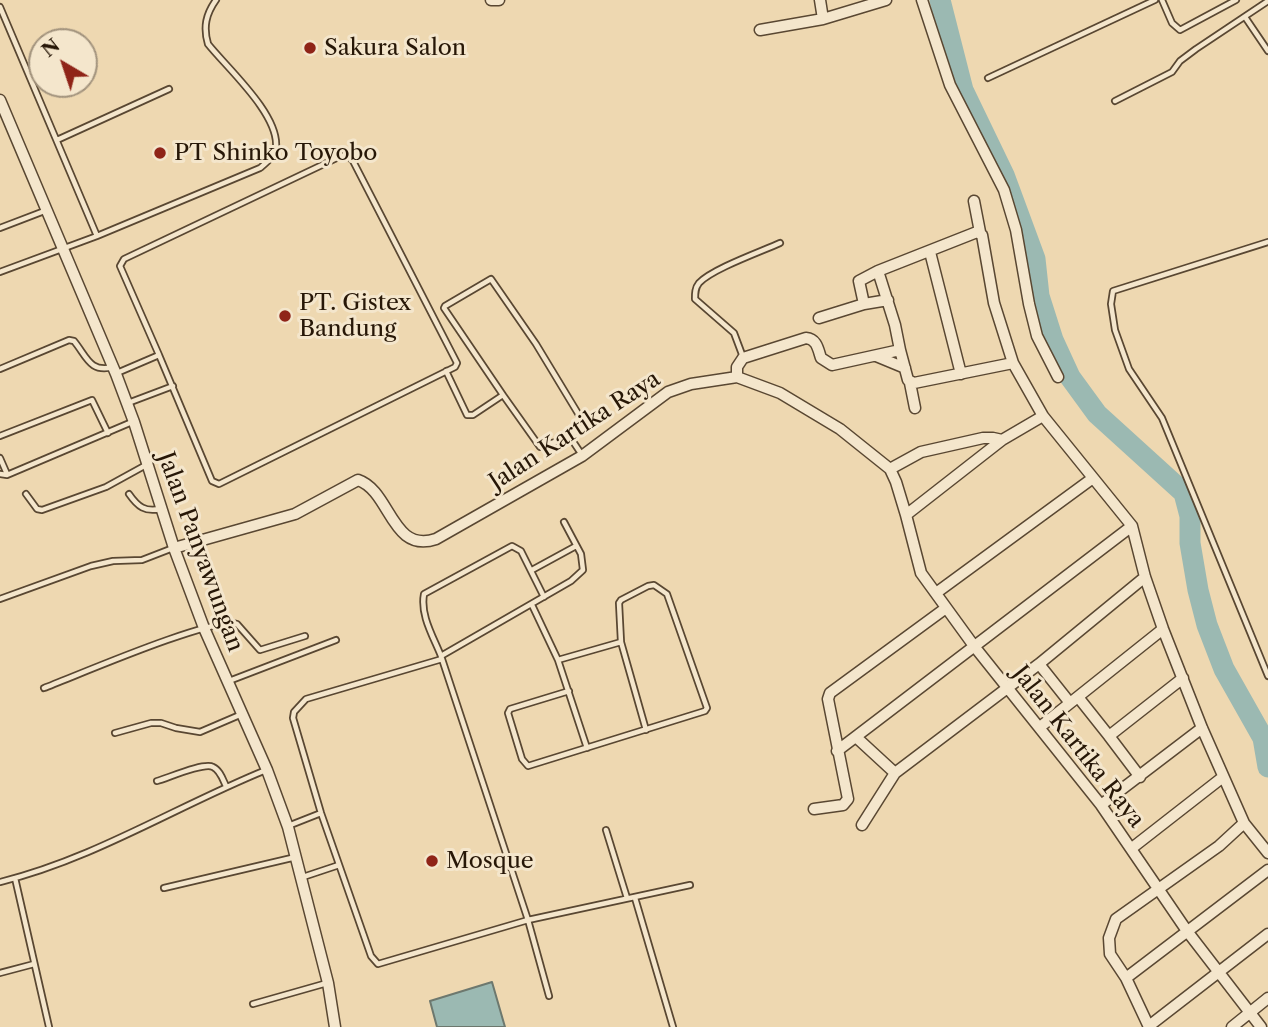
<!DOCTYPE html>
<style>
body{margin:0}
#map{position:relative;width:1268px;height:1027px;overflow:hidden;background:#eed8b1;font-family:"Libre Caslon Text",serif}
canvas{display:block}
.north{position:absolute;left:28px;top:28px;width:70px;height:70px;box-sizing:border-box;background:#f4e6cc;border:2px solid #a2937d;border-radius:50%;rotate:321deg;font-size:19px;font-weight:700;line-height:28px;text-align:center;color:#271707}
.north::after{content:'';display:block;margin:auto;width:24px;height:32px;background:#8f2418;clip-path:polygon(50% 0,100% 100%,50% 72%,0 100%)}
</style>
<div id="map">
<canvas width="1268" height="1027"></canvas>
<div class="north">N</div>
</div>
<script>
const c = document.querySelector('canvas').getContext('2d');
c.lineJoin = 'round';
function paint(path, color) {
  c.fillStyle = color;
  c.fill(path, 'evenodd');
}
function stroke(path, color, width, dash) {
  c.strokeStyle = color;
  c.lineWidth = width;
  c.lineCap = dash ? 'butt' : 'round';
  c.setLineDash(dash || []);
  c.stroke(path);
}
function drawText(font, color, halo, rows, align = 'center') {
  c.font = font + ' "Libre Caslon Text",serif';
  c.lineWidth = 6;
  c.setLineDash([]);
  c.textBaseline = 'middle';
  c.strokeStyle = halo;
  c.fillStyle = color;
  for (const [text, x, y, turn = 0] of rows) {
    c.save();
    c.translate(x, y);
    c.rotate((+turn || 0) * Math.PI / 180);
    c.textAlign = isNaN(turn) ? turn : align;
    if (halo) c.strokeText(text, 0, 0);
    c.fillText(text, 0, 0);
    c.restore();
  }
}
const water = new Path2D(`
 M492,982L505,1027H437L430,1001Z`);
paint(water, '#9bb9b2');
stroke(water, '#6d786e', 2);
stroke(new Path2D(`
 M940,0L963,90L1004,175L1035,259L1039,296L1053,340L1070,377L1097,414L1184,493L1190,516V543L1198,590L1207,625L1224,669L1263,738L1268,767`), '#9bb9b2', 21);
const lane = new Path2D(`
 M1162,0L1172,23L1180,30L1236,0
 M0,7L97,236L260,168C267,162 275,156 276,147C279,114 227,68 208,44C203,27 206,14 216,0
 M1245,17L1268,51
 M988,78L1155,0
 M1115,101L1172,72L1180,61L1196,49L1268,1
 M57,140L169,89
 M0,228L47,210
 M1268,242L1113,291L1111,304L1115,330L1129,369L1162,418L1268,676
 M0,272L97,236
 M743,357L734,333L695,299C695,293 695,288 699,283C712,269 760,252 780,243
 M0,369L69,340L74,341C87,357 90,373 113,367
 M446,371L467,415H473L503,395L540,447L570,437L582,455
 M117,373L159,355L120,266L124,259L341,156L347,155L353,161L457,363L455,367L219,484L212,481L159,355
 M503,395L444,308L445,306L491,279L536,344L585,425L570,437
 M128,403L173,386
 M0,436L92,400L108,433
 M0,458L7,474
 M0,474L7,475L132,422
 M26,494L37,509L42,510L106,487L146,465
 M129,494C138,507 145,512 160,509
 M532,570L576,546
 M0,599L91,566L113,561L142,560L173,548
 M532,605L558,660L587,748
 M441,656C433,636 420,615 424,594L512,546L521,551L544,597
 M442,659L528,920L378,964L371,956L321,813L293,718L294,712L306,699L442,659L441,656L571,581L583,570L581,554L564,522
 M558,660L621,642L646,730
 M229,681L336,640
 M44,688C76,676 214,616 237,624L260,650L305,636
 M569,691L510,709L508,713L522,759L528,766L705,711L707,708L667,594L654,585L648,586L621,600L619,603L621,642
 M115,733L151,723H161L176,728L200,732L242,714
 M157,781C168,778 204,762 213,767C220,770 223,780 226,786
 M288,826L321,813
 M606,830L627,898
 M303,877L339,865
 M15,878L49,1027
 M0,882C94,859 177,806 266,770
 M164,888L296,857
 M635,898L673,1027
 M0,973L34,964
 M549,996L528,920L690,885
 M253,1004L327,983`);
const street = new Path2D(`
 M491,0H499
 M922,0L950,85L1004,190L1016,230L1029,304L1037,336L1058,377
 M823,19L886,0
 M760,30L823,19L820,0
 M0,100L116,374L134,422L174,548L204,628L267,770L288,827L328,983L335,1027
 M974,201L980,232
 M930,252L961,374
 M864,304L859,281L878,271
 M819,318L864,304L888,300
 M900,350L895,325L878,271L977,232L982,235L994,303L1013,363
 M876,356L905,368
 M737,377V367L743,358L806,338C817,339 818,349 821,358L832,365L900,350L908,380L914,383L1013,363L1043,416L1132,526L1145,577L1163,629L1202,728L1244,823L1268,853
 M910,383L915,408
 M890,469L921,452L983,438H993L1002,440L1043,416
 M906,515L1002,440
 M174,548L295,514L358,480C391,491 391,554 436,539L582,456L668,392L691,384L737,377L780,393L840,429L890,469L896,482L906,515L921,573L974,646L1101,805L1187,931L1261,1027
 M936,593L1093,478
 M1039,664L1070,703
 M1078,697L1109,736L1183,678
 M1040,727L1163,629
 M1109,736L1140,777
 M857,738L895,773L1039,664L1145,577
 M837,751L1132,526
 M1101,805L1202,728
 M814,809L843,805L848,799L828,699L830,693L946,608
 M862,825L895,773
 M1132,848L1223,777
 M1126,978L1268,870
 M1149,1026L1268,934
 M1149,1027L1126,978L1110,954L1109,938L1116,919L1219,846L1244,823
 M1232,1027L1268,998`);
stroke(lane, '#594732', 8);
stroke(street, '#594732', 13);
stroke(lane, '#f4e6cc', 4.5);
stroke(street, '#f4e6cc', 10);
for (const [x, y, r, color] of [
 [310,48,7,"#8f2418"],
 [160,153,7,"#8f2418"],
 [285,316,7,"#8f2418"],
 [432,861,7,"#8f2418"]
]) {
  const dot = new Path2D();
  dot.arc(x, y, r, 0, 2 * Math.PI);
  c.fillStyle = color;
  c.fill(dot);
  stroke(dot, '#f4e6cc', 2.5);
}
drawText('23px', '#271707', '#f4e6cc', [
 ["Sakura Salon",324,48],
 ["PT Shinko Toyobo",174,153],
 ["PT. Gistex",299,303],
 ["Bandung",299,329],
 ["Mosque",446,861]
], 'left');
drawText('23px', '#271707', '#f4e6cc', [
 ["Jalan Kartika Raya",575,431,-33],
 ["Jalan Panyawungan",200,552,70],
 ["Jalan Kartika Raya",1078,747,52]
]);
</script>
